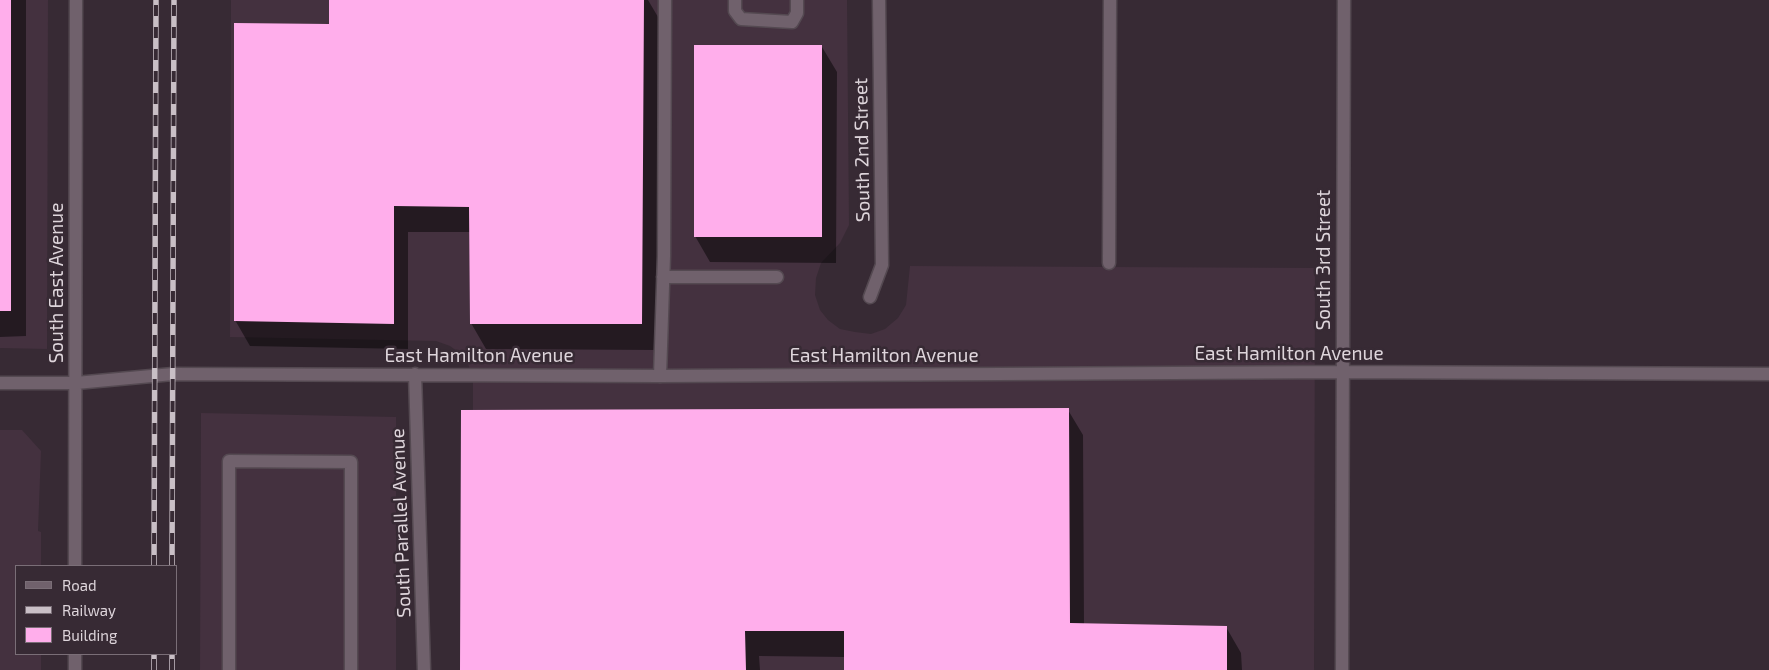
<!DOCTYPE html>
<style>
body{margin:0}
#map{position:relative;width:1769px;height:670px;overflow:hidden;background:#372a34;font-family:"Exo 2",sans-serif}
canvas{display:block}
.legend{position:absolute;left:15px;top:565px;width:162px;height:90px;box-sizing:border-box;background:#372a34;border:1px solid #7a6e77;margin:0;padding:6px 9px;list-style:none;font-size:15px;color:#ded5db}
.legend li{display:flex;align-items:center;gap:10px;height:25px}
.legend b{width:25px;border:1px solid #7a6e77}
</style>
<div id="map">
<canvas width="1769" height="670"></canvas>
<ul class="legend">
<li><b style="height:6px;background:#70616c"></b>Road</li>
<li><b style="height:6px;background:#c9bfc6"></b>Railway</li>
<li><b style="height:14px;background:#ffaeeb"></b>Building</li>
</ul>
</div>
<script>
const c = document.querySelector('canvas').getContext('2d');
c.lineJoin = 'round';
function paint(path, color) {
  c.fillStyle = color;
  c.fill(path, 'evenodd');
}
function stroke(path, color, width, dash) {
  c.strokeStyle = color;
  c.lineWidth = width;
  c.lineCap = dash ? 'butt' : 'round';
  c.setLineDash(dash || []);
  c.stroke(path);
}
function drawText(font, color, halo, rows, align = 'center') {
  c.font = font + ' "Exo 2",sans-serif';
  c.lineWidth = 5;
  c.setLineDash([]);
  c.textBaseline = 'middle';
  c.strokeStyle = halo;
  c.fillStyle = color;
  for (const [text, x, y, turn = 0] of rows) {
    c.save();
    c.translate(x, y);
    c.rotate((+turn || 0) * Math.PI / 180);
    c.textAlign = isNaN(turn) ? turn : align;
    if (halo) c.strokeText(text, 0, 0);
    c.fillText(text, 0, 0);
    c.restore();
  }
}
paint(new Path2D(`
 M0,0H48L47,349L0,348Z
 M231,0H847L849,225L840,243L821,263L816,278L815,295L820,310L828,320L840,329L855,332L871,334L885,329L898,318L906,305L910,266L1315,268L1314,670H473V380L469,366L461,354L450,346L436,341L230,337Z
 M201,413L396,417V670H200Z
 M0,430H22L41,451L38,531L41,532V566H16V654H41V670H0Z`), '#44313f');
paint(new Path2D(`
 M0,0H26V336L0,337Z
 M330,0H648L658,17L657,350L486,349L471,323L470,232H408V349L250,346L235,320L330,26Z
 M822,47L837,72L836,263L710,262L695,236Z
 M1068,410L1083,435L1084,625L1226,627L1241,653L1242,670H846L845,657L759,656L760,670H462Z`), '#0007');
paint(new Path2D(`
 M0,0H11V311H0Z
 M329,0H644L642,324H470L469,207L394,206V324L234,321V23L329,24Z
 M694,45H822V237H694Z
 M1069,408L1070,623L1227,626V670H844V631H745L746,670H460L461,410Z`), '#ffaeeb');
const service = new Path2D(`
 M735,0V11L741,19L792,22L797,13V0
 M1109,263L1110,0
 M663,277H777
 M660,376L664,256L665,0
 M229,670V461L351,462V670`);
const minor = new Path2D(`
 M870,297L882,265L879,0
 M415,374L424,670
 M0,383H76L173,374L660,376L1342,372L1769,374
 M75,566L76,0
 M75,670V654
 M1342,670L1344,0`);
stroke(service, '#544951', 15);
stroke(minor, '#544951', 15);
stroke(service, '#70616c', 12);
stroke(minor, '#70616c', 12);
const rail = new Path2D(`
 M154,566L156,0
 M172,566L174,0
 M154,670V654
 M172,670V654`);
stroke(rail, '#c9bfc6', 5.5);
stroke(rail, '#372a34', 4, [11]);
drawText('19px', '#ded5db', '#372a34', [
 ["South 2nd Street",862,150,-91],
 ["South 3rd Street",1324,260,-90],
 ["South East Avenue",57,283,-90],
 ["East Hamilton Avenue",1289,354],
 ["East Hamilton Avenue",479,356],
 ["East Hamilton Avenue",884,356],
 ["South Parallel Avenue",401,523,-92]
]);
</script>
